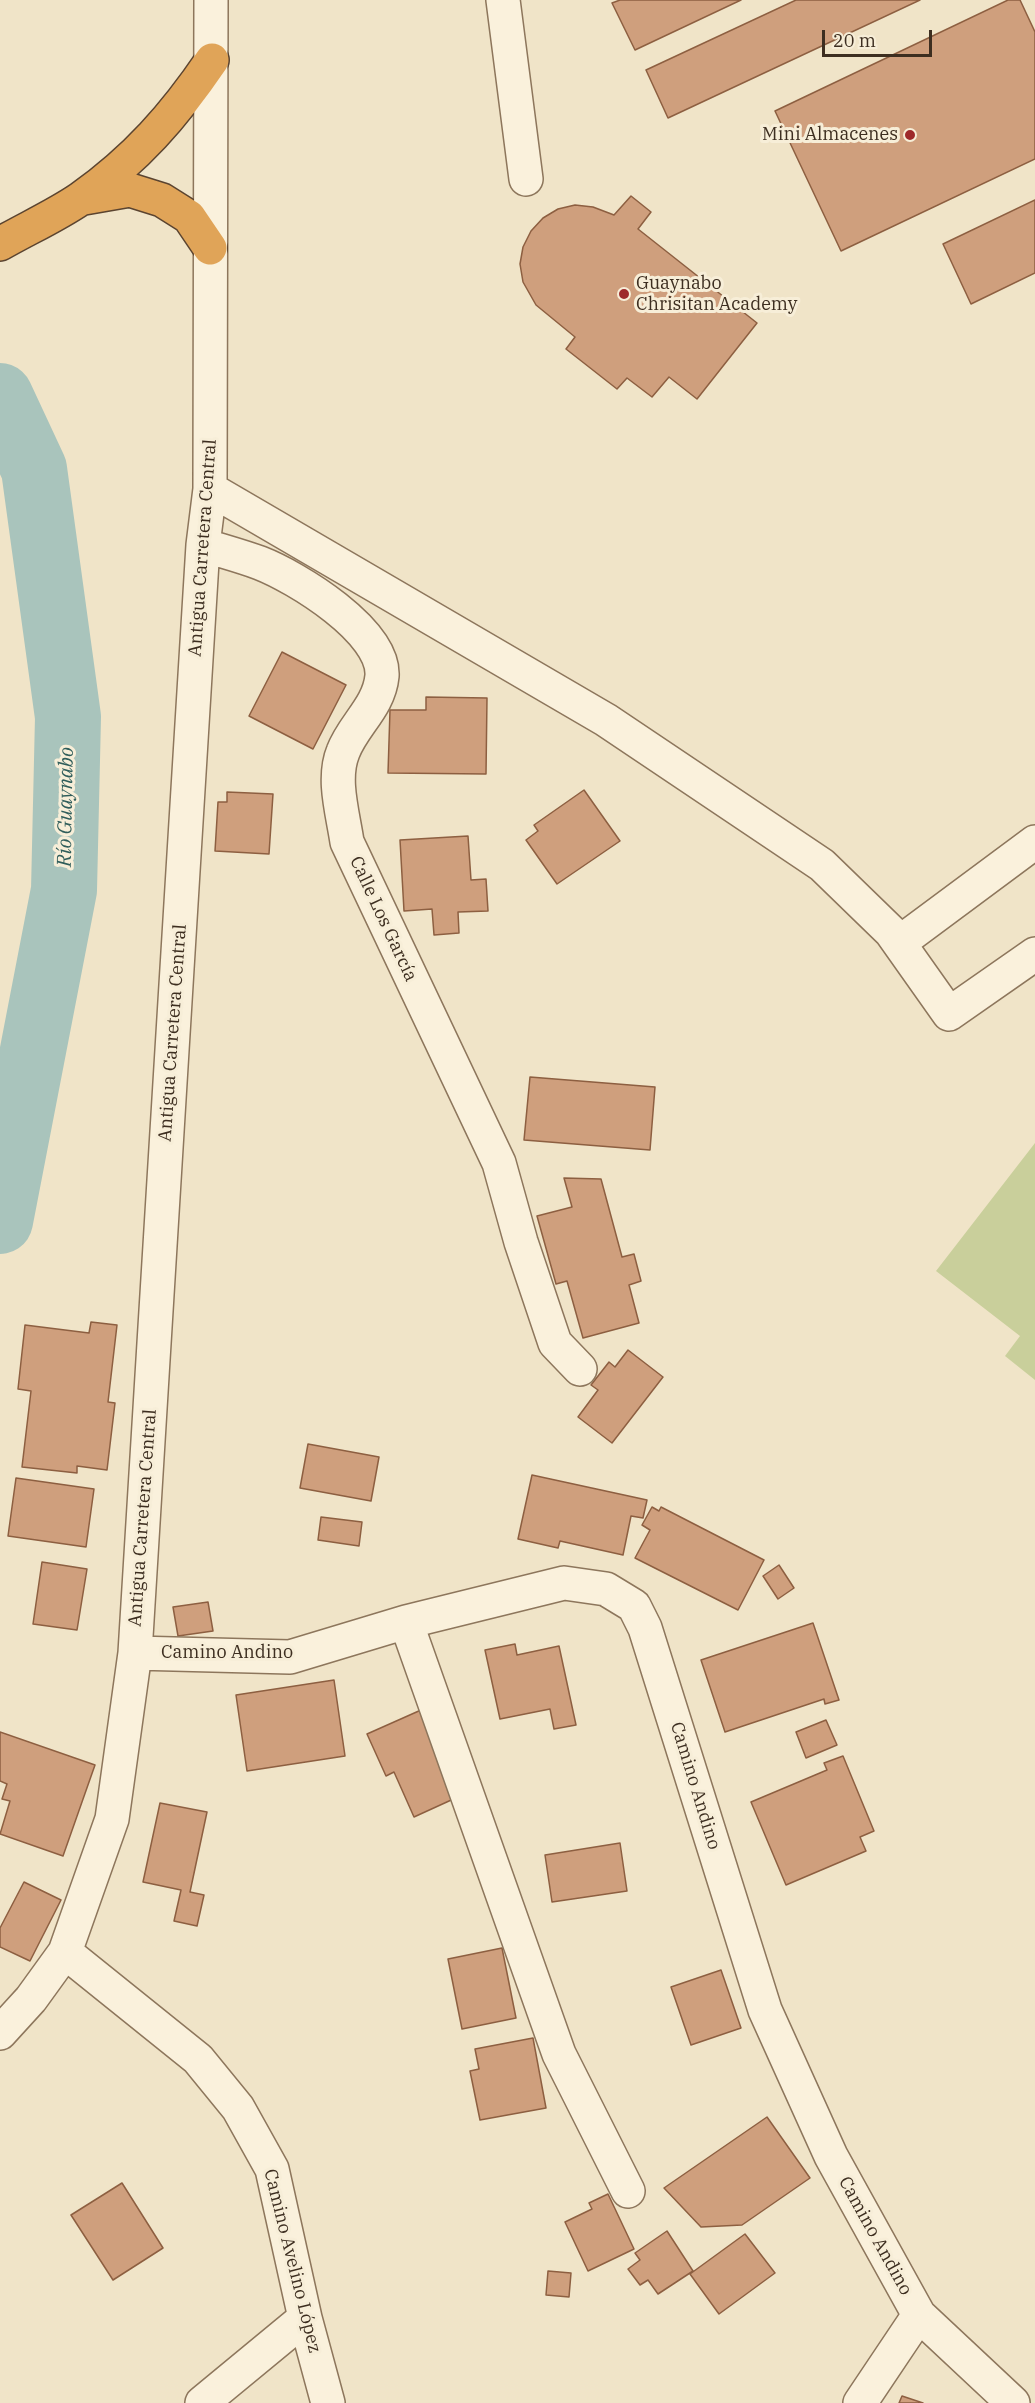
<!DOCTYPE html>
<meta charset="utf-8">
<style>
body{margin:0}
#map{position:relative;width:1035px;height:2403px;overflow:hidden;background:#f0e4c8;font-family:"IBM Plex Serif",serif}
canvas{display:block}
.scale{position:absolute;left:822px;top:30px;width:110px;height:27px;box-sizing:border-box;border:3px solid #3d2e20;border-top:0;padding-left:8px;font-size:18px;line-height:21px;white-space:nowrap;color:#3d2e20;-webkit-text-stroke:4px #f7eed8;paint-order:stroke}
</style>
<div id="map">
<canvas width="1035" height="2403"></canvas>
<div class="scale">20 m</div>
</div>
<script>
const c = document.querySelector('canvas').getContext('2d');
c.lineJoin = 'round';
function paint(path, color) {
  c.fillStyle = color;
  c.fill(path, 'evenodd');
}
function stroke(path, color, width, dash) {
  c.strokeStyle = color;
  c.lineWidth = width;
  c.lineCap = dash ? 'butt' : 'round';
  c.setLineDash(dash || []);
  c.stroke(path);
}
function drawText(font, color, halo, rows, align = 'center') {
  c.font = font + ' "IBM Plex Serif",serif';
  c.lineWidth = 6;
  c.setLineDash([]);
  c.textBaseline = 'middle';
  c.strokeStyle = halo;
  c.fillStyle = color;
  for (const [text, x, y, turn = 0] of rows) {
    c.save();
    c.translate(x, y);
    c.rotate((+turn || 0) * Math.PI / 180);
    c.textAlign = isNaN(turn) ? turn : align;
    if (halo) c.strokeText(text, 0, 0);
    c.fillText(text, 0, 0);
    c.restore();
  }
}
paint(new Path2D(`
 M1035,1143V1380L1005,1356L1020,1336L936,1271Z`), '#c9cf9b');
stroke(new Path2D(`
 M0,396L34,469L68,717L64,890L0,1221`), '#a9c4bc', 66);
const building = new Path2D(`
 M620,0H741L635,50L612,3Z
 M796,0H920L668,118L646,70Z
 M1008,0H1020L1035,32V159L841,251L775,111Z
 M631,196L651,212L638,229L757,323L697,399L669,377L652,397L627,378L617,389L566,349L575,337L536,305L523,282L520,264L523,247L531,231L543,218L558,209L575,205L593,207L614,215Z
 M1035,200V273L971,304L943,244Z
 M282,652L346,685L313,749L249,716Z
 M426,697L487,698L486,774L388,773L390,710H426Z
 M584,790L620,841L557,884L526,840L538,831L534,825Z
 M227,792L273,794L269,854L215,851L218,802H227Z
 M468,836L471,880L486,879L488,911L458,912L459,933L434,935L432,909L404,911L400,840Z
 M530,1077L655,1087L650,1150L524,1140Z
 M564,1178L601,1179L622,1257L634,1254L641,1281L629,1285L639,1323L583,1338L567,1281L556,1284L537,1216L572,1207Z
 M91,1322L117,1325L108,1402L115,1403L107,1470L77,1466V1473L22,1467L31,1391L18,1389L25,1325L89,1333Z
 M628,1350L663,1377L612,1443L578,1417L598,1390L591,1385L609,1362L615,1367Z
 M308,1444L379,1457L371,1501L300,1488Z
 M532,1475L647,1500L643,1518L631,1516L623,1555L560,1541L558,1548L518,1539Z
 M16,1478L94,1489L86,1547L8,1536Z
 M652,1507L659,1511L661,1507L764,1560L738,1610L635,1558L650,1530L642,1525Z
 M321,1517L362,1522L359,1546L318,1540Z
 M42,1562L87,1569L77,1630L33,1624Z
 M779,1565L794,1588L778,1599L763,1576Z
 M208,1602L213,1631L178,1636L173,1607Z
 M813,1623L839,1700L825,1704L824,1699L725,1732L701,1660Z
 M515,1644L517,1655L559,1646L576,1725L554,1729L550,1709L500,1719L485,1650Z
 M334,1680L345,1756L247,1771L236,1695Z
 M421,1710L460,1796L414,1817L394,1772L386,1776L367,1734Z
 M826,1720L837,1745L806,1758L796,1732Z
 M0,1732L95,1765L63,1856L0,1834L10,1801L2,1799L7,1784L0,1781Z
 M843,1756L874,1831L860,1837L866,1851L786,1885L751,1802L827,1770L824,1763Z
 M160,1803L207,1812L190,1892L204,1895L197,1926L174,1921L181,1890L143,1882Z
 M620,1843L627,1891L552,1902L545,1855Z
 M24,1882L61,1900L30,1961L0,1947V1928Z
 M502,1948L516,2018L462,2029L448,1959Z
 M721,1970L741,2028L691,2045L671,1987Z
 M533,2038L546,2108L480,2120L470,2071L479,2069L475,2049Z
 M767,2117L810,2178L742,2225L701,2227L664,2188Z
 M122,2183L163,2248L113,2280L71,2215Z
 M608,2194L634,2249L588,2271L565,2222L592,2209L589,2203Z
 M667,2231L693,2271L658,2294L648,2280L640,2285L628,2269L640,2260L635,2253Z
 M745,2234L775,2273L719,2314L690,2274Z
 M548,2271L571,2273L569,2297L546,2295Z
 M902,2396L923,2403H899Z`);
paint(building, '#cf9f7d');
stroke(building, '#8d5f41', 1.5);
const minor = new Path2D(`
 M503,0L526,179
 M210,489L606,720L822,865L891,932L949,1014L1035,954
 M203,545C222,551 241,556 260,563C296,577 385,631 382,676C379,707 353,725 343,752C332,779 343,814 347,842L499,1163L521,1242L555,1343L580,1369
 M899,943L1035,842
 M406,1622L559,2054L628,2191
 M135,1653L290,1657L406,1622L564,1583L606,1589L634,1606L645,1628L765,2010L831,2156L919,2315L1013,2403
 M65,1952L198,2059L238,2108L272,2169L305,2318L328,2403
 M0,2033L31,1999L65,1952L112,1819L135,1653L203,545L210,489L211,0
 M202,2403L305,2318
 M860,2403L919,2315`);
const highway = new Path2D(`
 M84,198L130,190L162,200L189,217L210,248
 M0,244C26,229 55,216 80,199C136,159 174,116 212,60`);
stroke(minor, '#8d765c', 36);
stroke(highway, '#5b4430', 36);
stroke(minor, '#faf1dc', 33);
stroke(highway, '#e0a458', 33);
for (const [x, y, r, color] of [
 [910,135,6,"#9e2a2b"],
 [624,294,6,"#9e2a2b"]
]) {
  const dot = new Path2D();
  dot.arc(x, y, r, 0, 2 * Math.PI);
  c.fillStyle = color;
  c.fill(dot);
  stroke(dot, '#f7eed8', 2);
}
drawText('18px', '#3d2e20', '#f7eed8', [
 ["Mini Almacenes",898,135],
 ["Guaynabo",636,284,"left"],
 ["Chrisitan Academy",636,305,"left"]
], 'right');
drawText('18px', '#3d2e20', '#f7eed8', [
 ["Antigua Carretera Central",203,548,-86],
 ["Calle Los García",383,919,65],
 ["Antigua Carretera Central",173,1033,-86],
 ["Antigua Carretera Central",143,1518,-86],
 ["Camino Andino",227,1653],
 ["Camino Andino",695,1786,73],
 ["Camino Andino",875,2236,61],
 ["Camino Avelino López",292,2261,76]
]);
drawText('italic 20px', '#2f5d5a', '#f7eed8', [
 ["Río Guaynabo",66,807,-89]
]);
</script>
